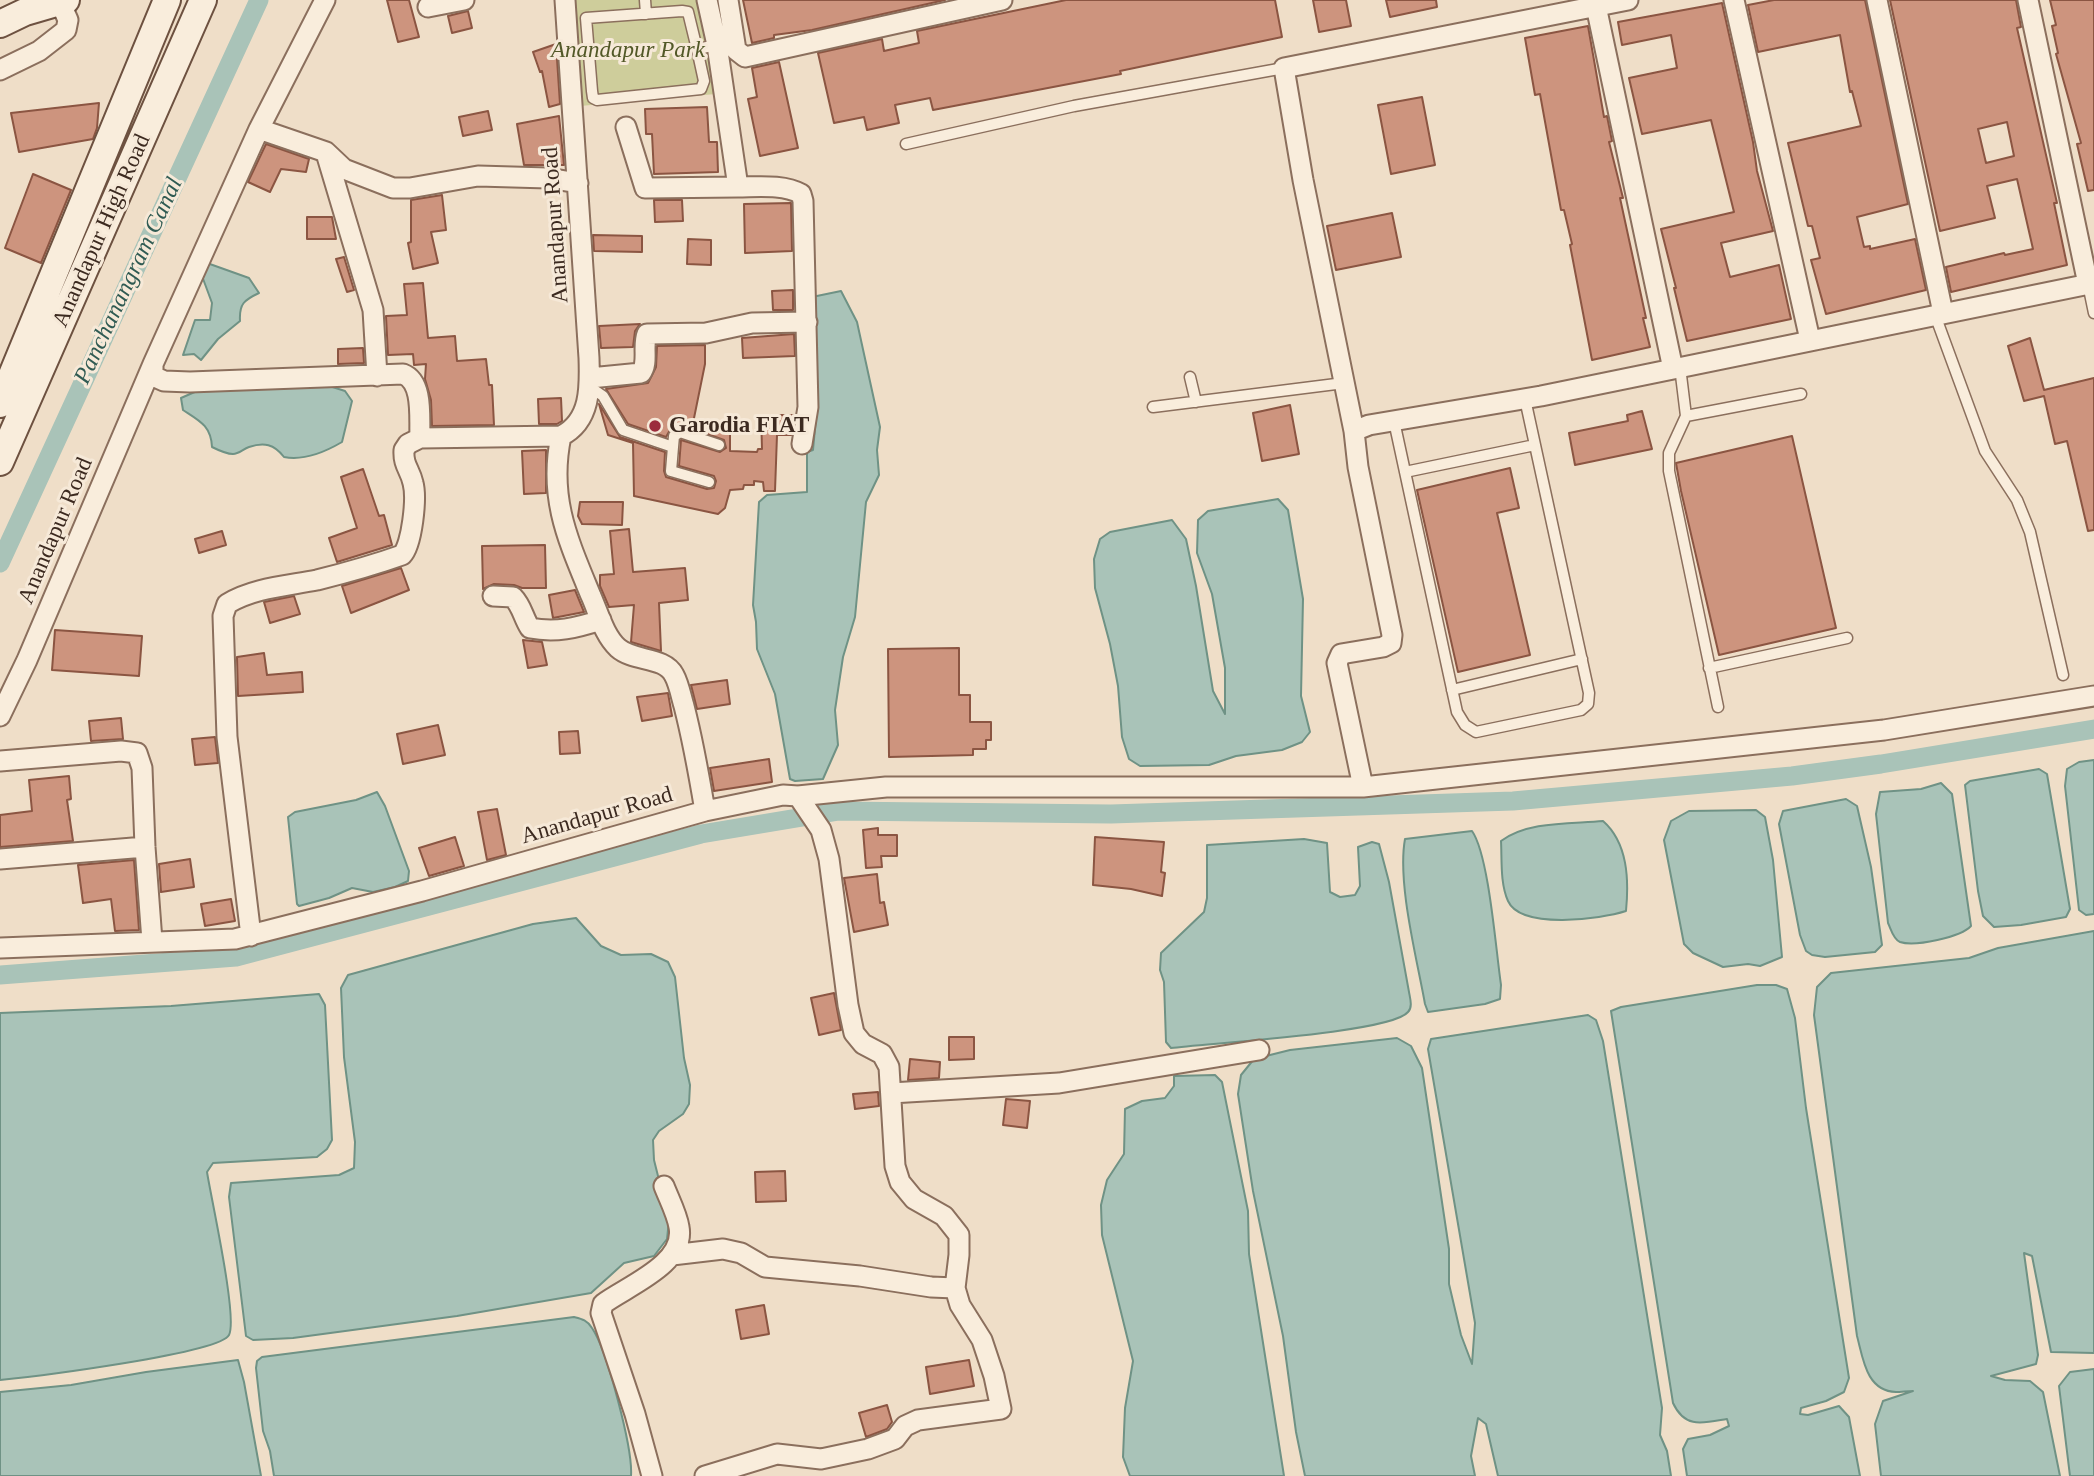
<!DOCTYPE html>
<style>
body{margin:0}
canvas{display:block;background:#efdec8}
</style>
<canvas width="2094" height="1476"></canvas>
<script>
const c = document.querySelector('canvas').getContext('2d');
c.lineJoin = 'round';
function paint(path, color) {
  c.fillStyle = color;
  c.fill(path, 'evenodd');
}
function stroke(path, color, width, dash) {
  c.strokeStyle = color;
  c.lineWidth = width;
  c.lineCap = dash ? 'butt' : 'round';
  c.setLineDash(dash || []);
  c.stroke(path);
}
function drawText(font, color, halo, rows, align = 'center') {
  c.font = font + ' "Times New Roman",serif';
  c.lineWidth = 6;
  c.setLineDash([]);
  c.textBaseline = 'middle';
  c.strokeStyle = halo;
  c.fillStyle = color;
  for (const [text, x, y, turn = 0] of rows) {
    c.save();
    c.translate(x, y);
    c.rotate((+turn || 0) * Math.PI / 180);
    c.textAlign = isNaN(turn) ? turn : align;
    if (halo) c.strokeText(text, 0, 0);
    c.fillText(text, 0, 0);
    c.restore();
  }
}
paint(new Path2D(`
 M572,0H698L702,9L716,94L580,106Z`), '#cecd9b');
const water = new Path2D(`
 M207,263L249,278L259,293C244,300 239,304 240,321L218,339L201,360L194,354L183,355L195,320H210L212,303L202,276Z
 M841,291L857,322L880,427L877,450L879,475L866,502L855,617L843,657L835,710L838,745L823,779L795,781L790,779L775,694L757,649L756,622L753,605L759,502L767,495L807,492V452L813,450L817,407L812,297Z
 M323,384L345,391L352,401L342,442C325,452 304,461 284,457C274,444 264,442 249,447C243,449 239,454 233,454C226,454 218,450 212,447C211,426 200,421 183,410L181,398L197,391Z
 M1278,499L1288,510L1303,599L1301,696L1310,732L1302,742L1282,750L1236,756L1209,765L1140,766L1129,759L1122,737L1118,686L1110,644L1095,588L1094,559L1100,539L1110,532L1172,520L1186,539L1196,586L1213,691L1225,714V668L1212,594L1197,553L1198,520L1208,511Z
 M2094,760V914L2086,915L2079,910L2065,786L2067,769L2079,762Z
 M2039,769L2047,774L2070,909L2066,917L2021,925L1994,927L1983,916L1978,891L1965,785L1970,781Z
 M1941,783L1952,794L1971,926C1961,937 1915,947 1900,942C1893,939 1891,929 1888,923L1876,814L1880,792L1921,789Z
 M377,792L385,806L409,871L408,881L395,887L373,892L352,888L329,898L299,906L297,904L288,817L295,812L356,800Z
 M1846,799L1857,806L1871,867L1882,945L1875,952L1825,957L1812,955L1806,951L1800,935L1779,824L1783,811Z
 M1756,810L1765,817L1773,860L1782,957L1760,966L1748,964L1723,967L1693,953L1684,944L1664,840L1671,821L1689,811Z
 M1603,821C1628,843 1629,880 1626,911C1601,919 1521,930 1508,901C1500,883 1502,860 1501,841C1528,821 1570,824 1603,821Z
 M1472,831C1489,855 1496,952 1501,985L1500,999L1485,1004L1428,1012L1425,1004C1417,959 1397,883 1405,839Z
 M1304,839L1327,843L1330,892L1340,897L1355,895L1360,886L1358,847L1372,842L1379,844L1389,882L1409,992C1410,998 1413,1007 1408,1012C1391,1033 1208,1043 1171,1048L1166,1042L1164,982L1160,970L1161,953L1204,912L1207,898V845Z
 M576,918L601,946L621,955L651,954L668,962L675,977L684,1058L690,1085L689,1104L683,1114L659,1131L653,1140L654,1160L669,1220L667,1239L654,1256L624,1263L591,1293L457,1316L293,1338L253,1340L246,1336L229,1197L231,1183L339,1175L354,1168L355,1142L344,1057L341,988L348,975L533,924Z
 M2094,931V1353L2051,1352L2032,1256L2024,1253L2038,1355L2036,1364L1991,1376L2005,1380L2030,1381L2043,1392L2060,1476H1881L1875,1424L1883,1401L1913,1391C1908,1391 1901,1392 1896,1392C1866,1391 1863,1358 1857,1336L1814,1015L1817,987L1831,973L1969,958L1998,948Z
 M1757,985H1776L1787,989L1795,1018L1806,1108L1849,1378L1844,1392L1826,1401L1801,1408L1800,1414L1808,1415L1839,1406L1849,1417L1860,1476H1687L1683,1449L1688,1439L1710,1435L1729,1426L1727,1419C1703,1423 1685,1429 1673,1403L1611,1011L1621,1007Z
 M319,994L325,1005L332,1140L327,1149L317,1157L213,1163L207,1172C211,1198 238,1318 229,1335C219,1354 30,1377 0,1380V1013L171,1006Z
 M1588,1015L1596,1020L1603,1041L1662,1408L1660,1435L1667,1451L1671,1476H1498L1486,1424L1478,1418L1471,1456L1475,1476H1305L1296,1432L1283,1336L1253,1191L1238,1094L1241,1075L1254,1059L1290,1050L1397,1038L1411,1046L1422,1068L1449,1249V1284L1461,1335L1472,1364L1475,1323L1428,1049L1431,1039Z
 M1215,1075L1222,1082L1248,1211L1249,1254L1284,1476H1130L1123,1457L1125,1408L1133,1361L1102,1235L1101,1205L1107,1180L1124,1154L1125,1109L1142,1101L1165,1098L1174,1086V1076Z
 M574,1317C582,1319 587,1320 592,1328C607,1350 633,1449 631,1476H274L270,1451L263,1431L256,1368L257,1361L262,1357Z
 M238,1360L244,1382L261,1476H0V1392L71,1385L146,1372Z
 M2094,1369V1476H2070L2059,1386L2070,1372Z`);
paint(water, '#a9c3b8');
stroke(water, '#6f9285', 2);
stroke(new Path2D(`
 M0,563L259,0
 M0,975L236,957L701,834L839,811L1111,814L1513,801L1792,776L1881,764L2094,729`), '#a9c3b8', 19);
const building = new Path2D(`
 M387,0H409L419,37L398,42Z
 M743,0H945L812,30L774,35V38L752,43Z
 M1066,0H1275L1282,37L1120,71L1121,74L933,110L930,98L895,105L899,123L867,130L864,117L834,123L818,53L882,39L884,51L919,43L917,31Z
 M1313,0H1346L1351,26L1319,32Z
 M1386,0H1436L1437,7L1390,17Z
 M1774,0H1865L1908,204L1857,217L1864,247L1870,246V249L1915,239L1926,290L1826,314L1811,260L1820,258L1812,226H1808L1788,143L1861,126L1852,91L1850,92L1840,35L1758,52L1748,5Z
 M1890,0H2016L2021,27L2017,28L2057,203H2054L2067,265L1951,292L1946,267L2004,253L2005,255L2033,249L2017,179L1987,186L1995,218L1940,231ZM2007,122L2014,156L1986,163L1978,129Z
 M2050,0H2094V190L2088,191L2077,144L2081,143L2056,54L2058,53L2052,26L2056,25Z
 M1722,3L1753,142L1757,171L1773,231L1721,243L1730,277L1779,265L1791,319L1687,341L1674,288H1676L1661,229L1734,212L1711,120L1642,134L1629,78L1677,68L1671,35L1622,45L1618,22Z
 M468,11L472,28L452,33L448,16Z
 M1588,26L1604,117L1607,116L1612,141L1609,142L1623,198H1620L1646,318H1643L1650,347L1592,360L1570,245L1572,244L1564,210H1561L1540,94L1535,95L1525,38Z
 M556,44L560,104L549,107L542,71L540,72L533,52Z
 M779,62L798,148L760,156L748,99L757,97L752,68Z
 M1422,97L1435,165L1391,174L1378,105Z
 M99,103L97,128L93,139L19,152L11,113Z
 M707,107L709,142H717L718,172L654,174L652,134H646L645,109Z
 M488,111L492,130L463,136L459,117Z
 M559,116L564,165H524L517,124Z
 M266,144L309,159L306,172L281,169L270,192L248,182Z
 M33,174L71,190L41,263L5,248Z
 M442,195L446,230L431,232L438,263L413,269L408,243L411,242V200Z
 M654,200H682L683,221L655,222Z
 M791,203L792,251L745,253L744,204Z
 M1392,213L1401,257L1336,270L1327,226Z
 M307,217H332L336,239H307Z
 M593,235L642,236V252L594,251Z
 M688,239L711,240V265L687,264Z
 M344,257L354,290L347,292L336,259Z
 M423,283L428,338L455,336L457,361L486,359L489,385H492L494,425L432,426L431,400L425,379L426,364L414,365L413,354L388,355L386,316L407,315L404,284Z
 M793,290V310H773L772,291Z
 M640,324L635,331L633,347L601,348L599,326Z
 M794,334L795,356L743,358L742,338Z
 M2030,338L2044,390L2094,378V530L2088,531L2067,441L2055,444L2044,396L2024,401L2008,346Z
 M705,345V364L693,423L730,431V451L757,452L758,449H762L761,415H794L791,435H777L775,491H764L763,482L754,481V485H744L743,489L730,490L725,508L718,514L634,496L633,443L608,435L599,404L620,437L665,452L664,471L666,477L707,489L714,488L716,481L714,476L679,466L681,440L720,452L726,448L724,440L682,425L670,430L666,437L628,424L606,389L648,383L656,367L657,346Z
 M363,348L364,363L338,364V349Z
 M561,398L562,421L557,424H539L538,399Z
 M1290,405L1299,454L1262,461L1253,413Z
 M1642,411L1652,449L1575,465L1569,433L1628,421L1627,415Z
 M1792,436L1836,628L1719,655L1681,491L1676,463Z
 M546,450V493L524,494L522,451Z
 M1510,468L1519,508L1497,513L1530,655L1458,672L1417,490Z
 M363,469L379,516L384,515L392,545L337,562L329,538L357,528L341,477Z
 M580,502H623L622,525L582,524L578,516Z
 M629,529L633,572L685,568L688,600L659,603L661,651L631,642L634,605L609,607L600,586V575L614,574L610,531Z
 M222,531L226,545L199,553L195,539Z
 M545,545L546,588H522L514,585L494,584L483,589L482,546Z
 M401,568L409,590L351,613L342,586Z
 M575,590L584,612L553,618L549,595Z
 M294,596L300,614L270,623L264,602Z
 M55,630L142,636L139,676L52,670Z
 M523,640L542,642L547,665L528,668Z
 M959,648V695H970V722H991V740H986V749H973V755L889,757L888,649Z
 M264,653L267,675L302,672L303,692L238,696L237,657Z
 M727,680L730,704L697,709L691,685Z
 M668,693L672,716L642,721L637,697Z
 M121,718L123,739L91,741L89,721Z
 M438,725L445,755L403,764L397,734Z
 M578,731L580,753L560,754L559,732Z
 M215,737L218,763L195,765L192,739Z
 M769,759L772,782L714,791L710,768Z
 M69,776L71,799L67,800L73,841L0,847V815L32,811L29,780Z
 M497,809L506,855L487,860L478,812Z
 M878,828V835H897V856H881L882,867L866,868L863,830Z
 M455,837L464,866L429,876L419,848Z
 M1095,837L1164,842L1161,872L1165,873L1162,896L1131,889L1093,885Z
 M190,859L194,887L161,892L159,864Z
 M134,860L139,930L115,931L111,899L83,903L78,865Z
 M877,874L880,903L884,902L888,925L854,932L844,878Z
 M231,899L235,921L205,926L201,904Z
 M834,993L841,1030L819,1035L811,998Z
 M949,1037H974V1059L949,1060Z
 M910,1059L940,1062L939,1078L908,1080Z
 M878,1092L879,1106L855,1109L853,1094Z
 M1006,1099L1030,1101L1027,1128L1003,1125Z
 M785,1171L786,1201L756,1202L755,1172Z
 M764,1305L769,1334L741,1339L736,1310Z
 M969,1360L974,1386L930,1394L926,1367Z
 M887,1405L892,1422L887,1429L866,1437L859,1413Z`);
paint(building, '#cd947e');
stroke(building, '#8b5542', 2);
const service = new Path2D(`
 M645,0L646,14
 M697,49L688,12L682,11L586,18L592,91L593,98L597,100L701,89L704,81L697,49L717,45
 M906,144L1074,106L1284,68
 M2088,284L2094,313
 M1935,315L1985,451L2017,500L2030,532L2063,675
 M1680,367L1686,416L1669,453V471L1718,707
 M1190,377L1196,402
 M590,387L603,396L623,430L673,447L671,471L709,482
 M1153,407L1344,383
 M1686,416L1801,394
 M1394,421L1457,712L1465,725L1476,732L1581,710L1588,704L1589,693L1525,399
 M673,447L674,436L680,432L719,445
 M1405,472L1535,445
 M1709,668L1847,638
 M1452,690L1582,659`);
const minor = new Path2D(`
 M325,0L259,129L153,364V376L164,381L190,382L403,374C424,382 419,419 420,438
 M707,0L717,45L738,187C757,187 784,184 801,194L803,201L808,407L802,444
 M728,0L736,50L745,57L1002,0
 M1734,0L1810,340
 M1877,0L1943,313
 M2028,0L2088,284
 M1596,6L1673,369
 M428,7L464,0
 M0,70L39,51L66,30L68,20L60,2
 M626,127L645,188L738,187
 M259,129L326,152L344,169L393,188H410L478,176L548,178L578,183
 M326,153L373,310L377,376
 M590,378L641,373C649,363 642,346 647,334L706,333L752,323L807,322
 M1354,431L1303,180L1284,68L1628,0
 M493,596L513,597C522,606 523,617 530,628C556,633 576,628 601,620
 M0,716L27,660L153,364
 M0,761L121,751L137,753L142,768L145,847L152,941
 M1363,787L1337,663L1341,654L1383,647L1391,643L1392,635L1358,467L1354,431L1369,425L1541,396L2094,283
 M705,811L783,795L798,796L886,787H1363L1884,730L2094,696
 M0,859L145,847
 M251,936L227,737L223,616L227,604C253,588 286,586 317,580C345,573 374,565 402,555C412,545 417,498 413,483C410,469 403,466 404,450L408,444L420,438L561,436C591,421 590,387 589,358L565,0
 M0,948L235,939L422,891L705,811C699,775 693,741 684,706C681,696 679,684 674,675C664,656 634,662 618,648C604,635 599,614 591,596C568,540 548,498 561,436
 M891,1093L1059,1083L1259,1050
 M672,1255L723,1249L741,1253L765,1267L860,1276L931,1287L955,1288
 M652,1476L635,1414L601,1313L603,1304C627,1286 686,1264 679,1227C677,1214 669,1199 664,1186
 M705,1476L777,1454L821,1459L868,1449L895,1439L905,1426L918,1420L1001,1409L994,1376L982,1340L960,1305L955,1288L959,1255V1235L944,1216L914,1199L900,1182L895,1166L889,1067L882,1054L863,1044L854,1033L848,1005L829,859L821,830L798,796`);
const secondary = new Path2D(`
 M0,24L25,12L66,0
 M0,404L167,0
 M0,462L203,0`);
stroke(service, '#8b6f5d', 13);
stroke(minor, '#8b6f5d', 23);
stroke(secondary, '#6d5140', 30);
stroke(service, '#f9eddc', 10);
stroke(minor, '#f9eddc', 19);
stroke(secondary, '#f9eddc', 26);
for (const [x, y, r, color] of [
 [655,426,7,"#9b2c3c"]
]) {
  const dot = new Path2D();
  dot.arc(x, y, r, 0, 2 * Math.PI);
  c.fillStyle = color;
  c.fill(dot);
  stroke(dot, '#f6e9d8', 2.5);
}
drawText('italic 23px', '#525827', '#f6e9d8', [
 ["Anandapur Park",628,51]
]);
drawText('23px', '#3c2a20', '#f6e9d8', [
 ["Anandapur Road",556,225,-94],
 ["Anandapur High Road",102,231,-66],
 ["Anandapur Road",56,531,-67],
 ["Anandapur Road",597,816,-16]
]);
drawText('bold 23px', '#3c2a20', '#f6e9d8', [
 ["Garodia FIAT",669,426]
], 'left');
drawText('italic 24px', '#305b53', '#f6e9d8', [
 ["Panchanangram Canal",129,281,-65]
]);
</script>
